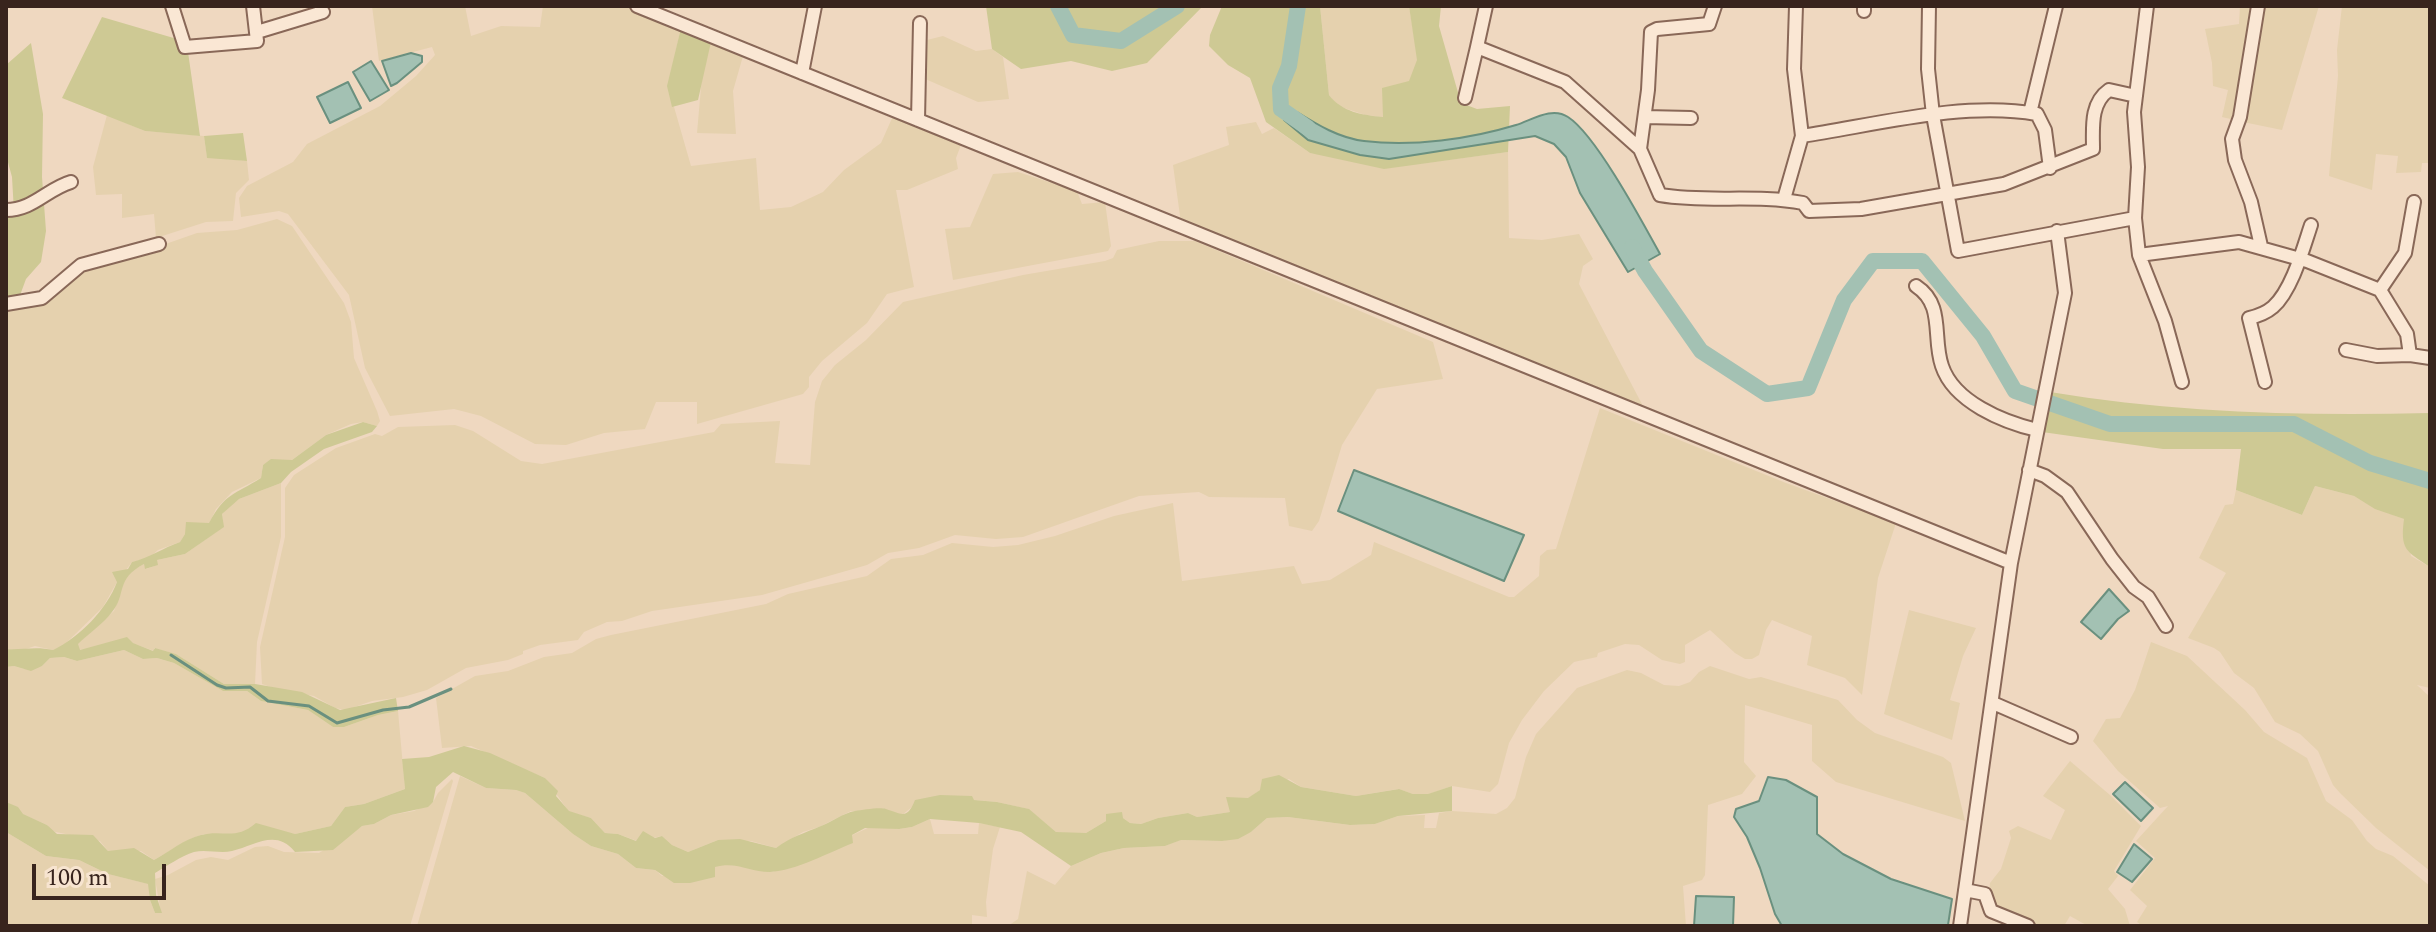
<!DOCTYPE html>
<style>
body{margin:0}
#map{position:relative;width:2436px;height:932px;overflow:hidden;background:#efd8c0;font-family:Spectral,serif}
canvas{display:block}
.frame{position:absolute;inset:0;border:8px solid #38241d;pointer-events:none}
.scale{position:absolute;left:32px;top:864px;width:134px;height:36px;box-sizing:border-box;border:4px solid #38241d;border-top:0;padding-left:10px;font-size:24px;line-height:28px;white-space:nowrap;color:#38241d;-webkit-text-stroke:6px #f7e4d0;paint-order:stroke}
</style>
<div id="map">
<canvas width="2436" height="932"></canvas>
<div class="frame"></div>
<div class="scale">100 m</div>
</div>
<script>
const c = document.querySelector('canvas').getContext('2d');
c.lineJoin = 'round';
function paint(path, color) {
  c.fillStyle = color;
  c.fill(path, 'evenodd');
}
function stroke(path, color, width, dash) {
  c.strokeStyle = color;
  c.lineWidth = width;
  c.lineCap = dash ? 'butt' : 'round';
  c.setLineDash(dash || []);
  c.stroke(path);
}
paint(new Path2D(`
 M372,6H465L471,36L501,26L540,27L543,6H628L681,28L668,86L691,166L756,158L760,210L791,207L823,192L844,170L881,143L893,116L961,145L956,158L958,169L907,190H896L914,287L887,294L867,323L822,361L809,377V387L803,394L697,424V402H656L645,429L604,433L566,445L535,444L481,416L454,409L390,416L365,368L349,295L288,214L279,211L241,217L239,198L247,186L293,162L307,144L380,106L416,76L435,55L432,47L379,61Z
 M1320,6H1409L1418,60L1410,81L1383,117L1365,115L1338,106L1329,95Z
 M2240,6H2254L2235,120L2222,117L2228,90L2213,86L2212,63L2205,29L2239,24Z
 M2260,6H2319L2282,130L2243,122Z
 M2342,6H2430V163H2422L2421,172L2396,173L2398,156L2376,154L2372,190L2329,176L2338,76L2337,50Z
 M943,36L976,51L992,49L1003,57L1009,99L978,102L923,78V41Z
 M711,42L743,56L733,91L736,134L697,133L702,76Z
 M107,115L145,131L204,136L207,157L247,161L249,180L236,193L233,221L206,222L156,238L154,214L122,218V194L96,195L93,167Z
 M1256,122L1262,134L1274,128L1310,153L1417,164L1508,152L1509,238L1542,240L1579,234L1593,259L1583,266L1579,284L1644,408L1181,223L1173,165L1229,145L1226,127Z
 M1018,172L1077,191L1082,204L1105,202L1111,246L1108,251L953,280L945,229L970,227L993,174Z
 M277,219L292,226L344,303L351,322L354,358L377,411L380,421L377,426L363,422L351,424L326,435L292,460H277L263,465L261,478L232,492L216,509L209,524H199L185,534L180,542L158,550L149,558L132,562L117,582L103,607L64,645L53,650L35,646L23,650L6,649V309H21L31,306L83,267L140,253L197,233L237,230Z
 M1159,241H1195L1433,342L1443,379L1377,389L1342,445L1319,521L1312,531L1289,526L1285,498L1209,497L1199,492L1139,496L1023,537L996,539L955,535L919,548L888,553L867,565L762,595L652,611L622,621L607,622L584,632L578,640L540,645L523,651V654L508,660L466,668L427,690L403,697L372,701L346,710L335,708L314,696L276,689L262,684L260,647L285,537V488L294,475L336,448L375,434L382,436L398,427L455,425L473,431L521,461L542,464L714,432L721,424L780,421L775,463L810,465L815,402L822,381L835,365L866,340L903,302L1023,275L1105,261L1113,258L1117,250Z
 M1600,408L1786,483L1896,523L1878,578L1862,695L1845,678L1807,665L1812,636L1772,620L1766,630L1759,655L1752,659H1745L1735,653L1710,630L1685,645V662L1680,664L1662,660L1639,645L1625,644L1598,653L1597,657L1574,662L1544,691L1522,720L1509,743L1498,784L1490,792L1452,786L1429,794H1413L1398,789L1356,796L1301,787L1289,779L1260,790L1230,812L1197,817L1188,813L1158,818L1141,824L1130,823L1123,818L1106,814V821L1086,833L1073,834L1056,832L1028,809L997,802L974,800L912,807L902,815L851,811L819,827L803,832L776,848L751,841L718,840L688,852L672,845L662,836L637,841L618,834L605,833L591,818L569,812L545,778L471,746L442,748L436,698L475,676L508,671L544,657L572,653L596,639L611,635L766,604L788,594L867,576L891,559L923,555L952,543L993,547L1018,545L1055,536L1114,516L1173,503L1182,581L1294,566L1302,584L1330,580L1371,555L1374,542L1509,597H1514L1539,576L1540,556L1547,550L1556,549Z
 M281,483V537L257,642L255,684H224L176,654L154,648V651L132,643L79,650L77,644L114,611L125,578L134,569L144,564L146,569L157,565V560L185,554L223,527L222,514L231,504L239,499Z
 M2315,486L2354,496L2375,508L2404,519L2411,556L2430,567V688L2417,685L2430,697V871L2376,828L2340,793L2333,785L2318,751L2300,734L2275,722L2254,688L2234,673L2220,652L2214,648L2188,638L2226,573L2199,558L2225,505L2233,504L2236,490L2302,515Z
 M1909,610L1976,628L1963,656L1950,700L1960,703L1952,740L1884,714Z
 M2151,642L2187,656L2245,710L2264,732L2307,758L2326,801L2352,820L2367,841L2376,849L2393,856L2430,886V926H2143L2137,922L2147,906L2130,890L2155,858L2136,841L2168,806L2160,808L2118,771L2093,741L2106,719L2120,718L2135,690Z
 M124,650L143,659L157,658L174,663L223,691H247L261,701L308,710L333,727H344L378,715L398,711L405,789L364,804L345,807L331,826L295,834L250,828L241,834H204L190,839L154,860L141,851H108L100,841L51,831L47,825L22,814L6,802V667L14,666L24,669L42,666L50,658L64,657L77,661Z
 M1710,666L1749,679L1761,677L1838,700L1857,720L1875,733L1943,757L1951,763L1965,821L1836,782L1812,761V725L1745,705L1744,762L1756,776L1742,794L1708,805L1705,875L1702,880L1683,886L1686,926H1008L1018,919L1027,871L1055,885L1071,866L1101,853L1124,848L1165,846L1180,840L1222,841L1251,832L1267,818L1288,817L1350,825L1375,824L1398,816L1425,815L1424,828H1436L1439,813L1452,811L1496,814L1507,808L1515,798L1526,757L1536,734L1577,688L1627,670L1641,673L1664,685L1679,686L1690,682L1699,672Z
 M2070,761L2110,795L2141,826L2114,871L2118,876L2108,889L2125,909L2130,926H2088L2070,916L2064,926H2033L1996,910L1989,893L1990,883L2001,869L2011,838L2009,831L2018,826L2051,840L2065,810L2043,796Z
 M460,776L486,788L516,790L525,793L573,834L591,846L618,854L636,868L655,870L662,876L728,864L773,872L872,826L899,829L912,827L930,819L934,834H978L979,823L1000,827L993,849L986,902L987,917L972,915V926H417Z
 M452,779L453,781L410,926H6V832L46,856L79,860L108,874L149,884L150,900L155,913H161L155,879L168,875L196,860L211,857L228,860L255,847L268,846L284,852L319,853L362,826L374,824L391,815L414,811L433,802L438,793Z`), '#e5d1ae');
paint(new Path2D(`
 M986,6H1203L1147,63L1112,71L1071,61L1021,69L992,49Z
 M1222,6H1320L1329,95C1342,112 1362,115 1383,117L1382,88L1409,81L1417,60L1409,6H1441L1439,26L1461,103L1477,109L1510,106L1508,152L1384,169L1310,153L1266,122L1250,78L1228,65L1209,46L1210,35Z
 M102,17L177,39L188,52L200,136L145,131L62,98Z
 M681,28L711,42L698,100L672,107L667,86Z
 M31,43L43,114L42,177L46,231L41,262L26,279L19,298L6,299V213L14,212L12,177L6,155V65Z
 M243,133L247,161L207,158L204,136Z
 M2050,392C2175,413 2304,416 2430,413V567C2406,551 2400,550 2404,519L2375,509L2354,496L2315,486L2302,515L2236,490L2241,449H2163L2042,432Z
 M363,422L377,426L372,432L324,449L291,472L281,483L239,499L222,514L224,527L185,554L157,560L158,565L145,569L144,564C115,579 127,594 112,612C103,624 88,634 78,644L80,650L127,637L133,643L153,651L155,648L176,654L224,684H255L302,692L340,710L396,698L398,711L378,715L344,727H333L308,710L261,701L247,691H223L174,663L157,658L143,659L124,650L77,661L64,657L50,658L42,666L31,671L14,666L6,667V649C23,650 36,646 53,650C79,638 107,609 117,582L112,572L128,569L132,562C149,558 163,548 180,542L185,534L186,522L209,523C225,493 234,495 261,478L263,465L271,459L292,460L326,435Z
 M464,746L490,753L545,778L558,791L556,796L569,811L591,818L605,833L618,834L636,841L643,831L655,838L662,836L672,845L688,852L718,840L740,839L776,848C790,837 805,833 821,826C832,822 843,813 855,811C863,810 879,807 886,809C902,814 907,820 915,800L940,795L972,796L974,800L997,802L1029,809L1056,832L1086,833L1106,821V814L1122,812L1123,818L1130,823L1141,824L1158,818L1188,813L1197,817L1230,812L1226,797L1248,798L1260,790L1262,779L1279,775L1301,787L1356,796L1399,789L1413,794H1428L1452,786V811L1398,816L1375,824L1350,825L1288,817L1267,818L1251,832L1238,839L1222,841L1181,840L1165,846L1124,848L1101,853L1071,866L1021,832L979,823L930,819L912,827L899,829L865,828L852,835L853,843C830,852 795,871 770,872C750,872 736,861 715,867V877L690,883H674L655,870L636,868L618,854L591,846L573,834L525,793L516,790L486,788L453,772L436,787L433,802L428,807L391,815L374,824L362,826L333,850L295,852C276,828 254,846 232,851C220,854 206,849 194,852C181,856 167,866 155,873L156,895L162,913H155L150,900L148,884L108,874L79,860L46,856L6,832V802L18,807L23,814L47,825L57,834L93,835L108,851L134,848L154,860C169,852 184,839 201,835C223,829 235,841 256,823L295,834L331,826L345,807L364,804L405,789L402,759L429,757Z`), '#cec994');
const water = new Path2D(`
 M411,53L422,56V62L397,83L391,86L382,61Z
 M371,61L389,90L370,101L353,72Z
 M348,82L361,108L330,123L317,97Z
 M1297,112C1318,125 1339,138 1364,141C1413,147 1470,139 1516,125C1532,120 1552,106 1568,117C1596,135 1643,223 1660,254L1628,272L1580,193L1566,157L1554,144L1535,136L1389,159L1360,155L1308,140L1284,120Z
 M1354,470L1524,535L1504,581L1338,511Z
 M2109,589L2129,611L2118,619L2101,639L2081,622Z
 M1768,777L1786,780L1817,797V834L1843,854L1891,879L1952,899L1948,925L1782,926L1775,914L1760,868L1747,837L1734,817L1736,809L1759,801Z
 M2125,782L2153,808L2141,821L2113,794Z
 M2134,844L2152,859L2132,882L2117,872Z
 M1696,896L1734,897L1733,926H1694Z`);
paint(water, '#a3c1b3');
stroke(water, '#6a907f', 2);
stroke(new Path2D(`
 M171,655L217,685L226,688L250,687L268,701L309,706L337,723L383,710L409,707L451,689`), '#6a907f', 3);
stroke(new Path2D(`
 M1058,6L1073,35L1121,41L1177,6
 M1298,6L1289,66L1280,88L1281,109L1308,128
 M1632,247L1645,271L1701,351L1767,394L1808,388L1844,300L1873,261H1922L1983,336L2015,391L2110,424H2294L2370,463L2430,481`), '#a3c1b3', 16);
const minor = new Path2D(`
 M172,6L185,47L257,41L253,6
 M637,6L2011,563
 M1486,6L1477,47L1565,82L1640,149L1660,195C1708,203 1756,194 1803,203L1809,211L1861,209L2004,184L2093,149C2093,128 2090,103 2109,90L2136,96
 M1864,6V11
 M1929,6L1928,69L1933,115L1958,251L2135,218
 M2147,6L2134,112L2138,167L2135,218L2139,255L2165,321L2182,382
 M2258,6L2240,117L2232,139L2235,160L2251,202L2261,246
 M257,32L323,12
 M802,73L815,6
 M1465,98L1477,47
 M2030,113L2056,6
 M1645,117L1691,118
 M918,120L920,23
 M1802,136C1875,125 1963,101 2037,114L2045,130L2050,168
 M1640,149L1648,90L1651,32L1657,29L1709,24L1715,6
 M1784,199L1802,136L1794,69L1796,6
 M6,210C33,210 47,189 71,182
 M2139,255L2239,242L2307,261L2380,290L2407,334L2410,355L2430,358
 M1916,286C1945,305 1932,337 1942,366C1954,402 2003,422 2037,430
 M2380,290L2405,253L2414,202
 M6,304L42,298L81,265L159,244
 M2346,350L2377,356L2410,355
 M2265,382L2249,318C2258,316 2266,313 2273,307C2292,290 2303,249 2311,225
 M2029,470L2045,476L2067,492L2112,559L2134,587L2148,597L2166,626
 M1993,703L2071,737
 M1965,890L1985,894L1991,911L2028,926
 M1960,926L2011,563L2065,293L2057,231`);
stroke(minor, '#896858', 16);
stroke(minor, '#fae7d4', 12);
</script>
